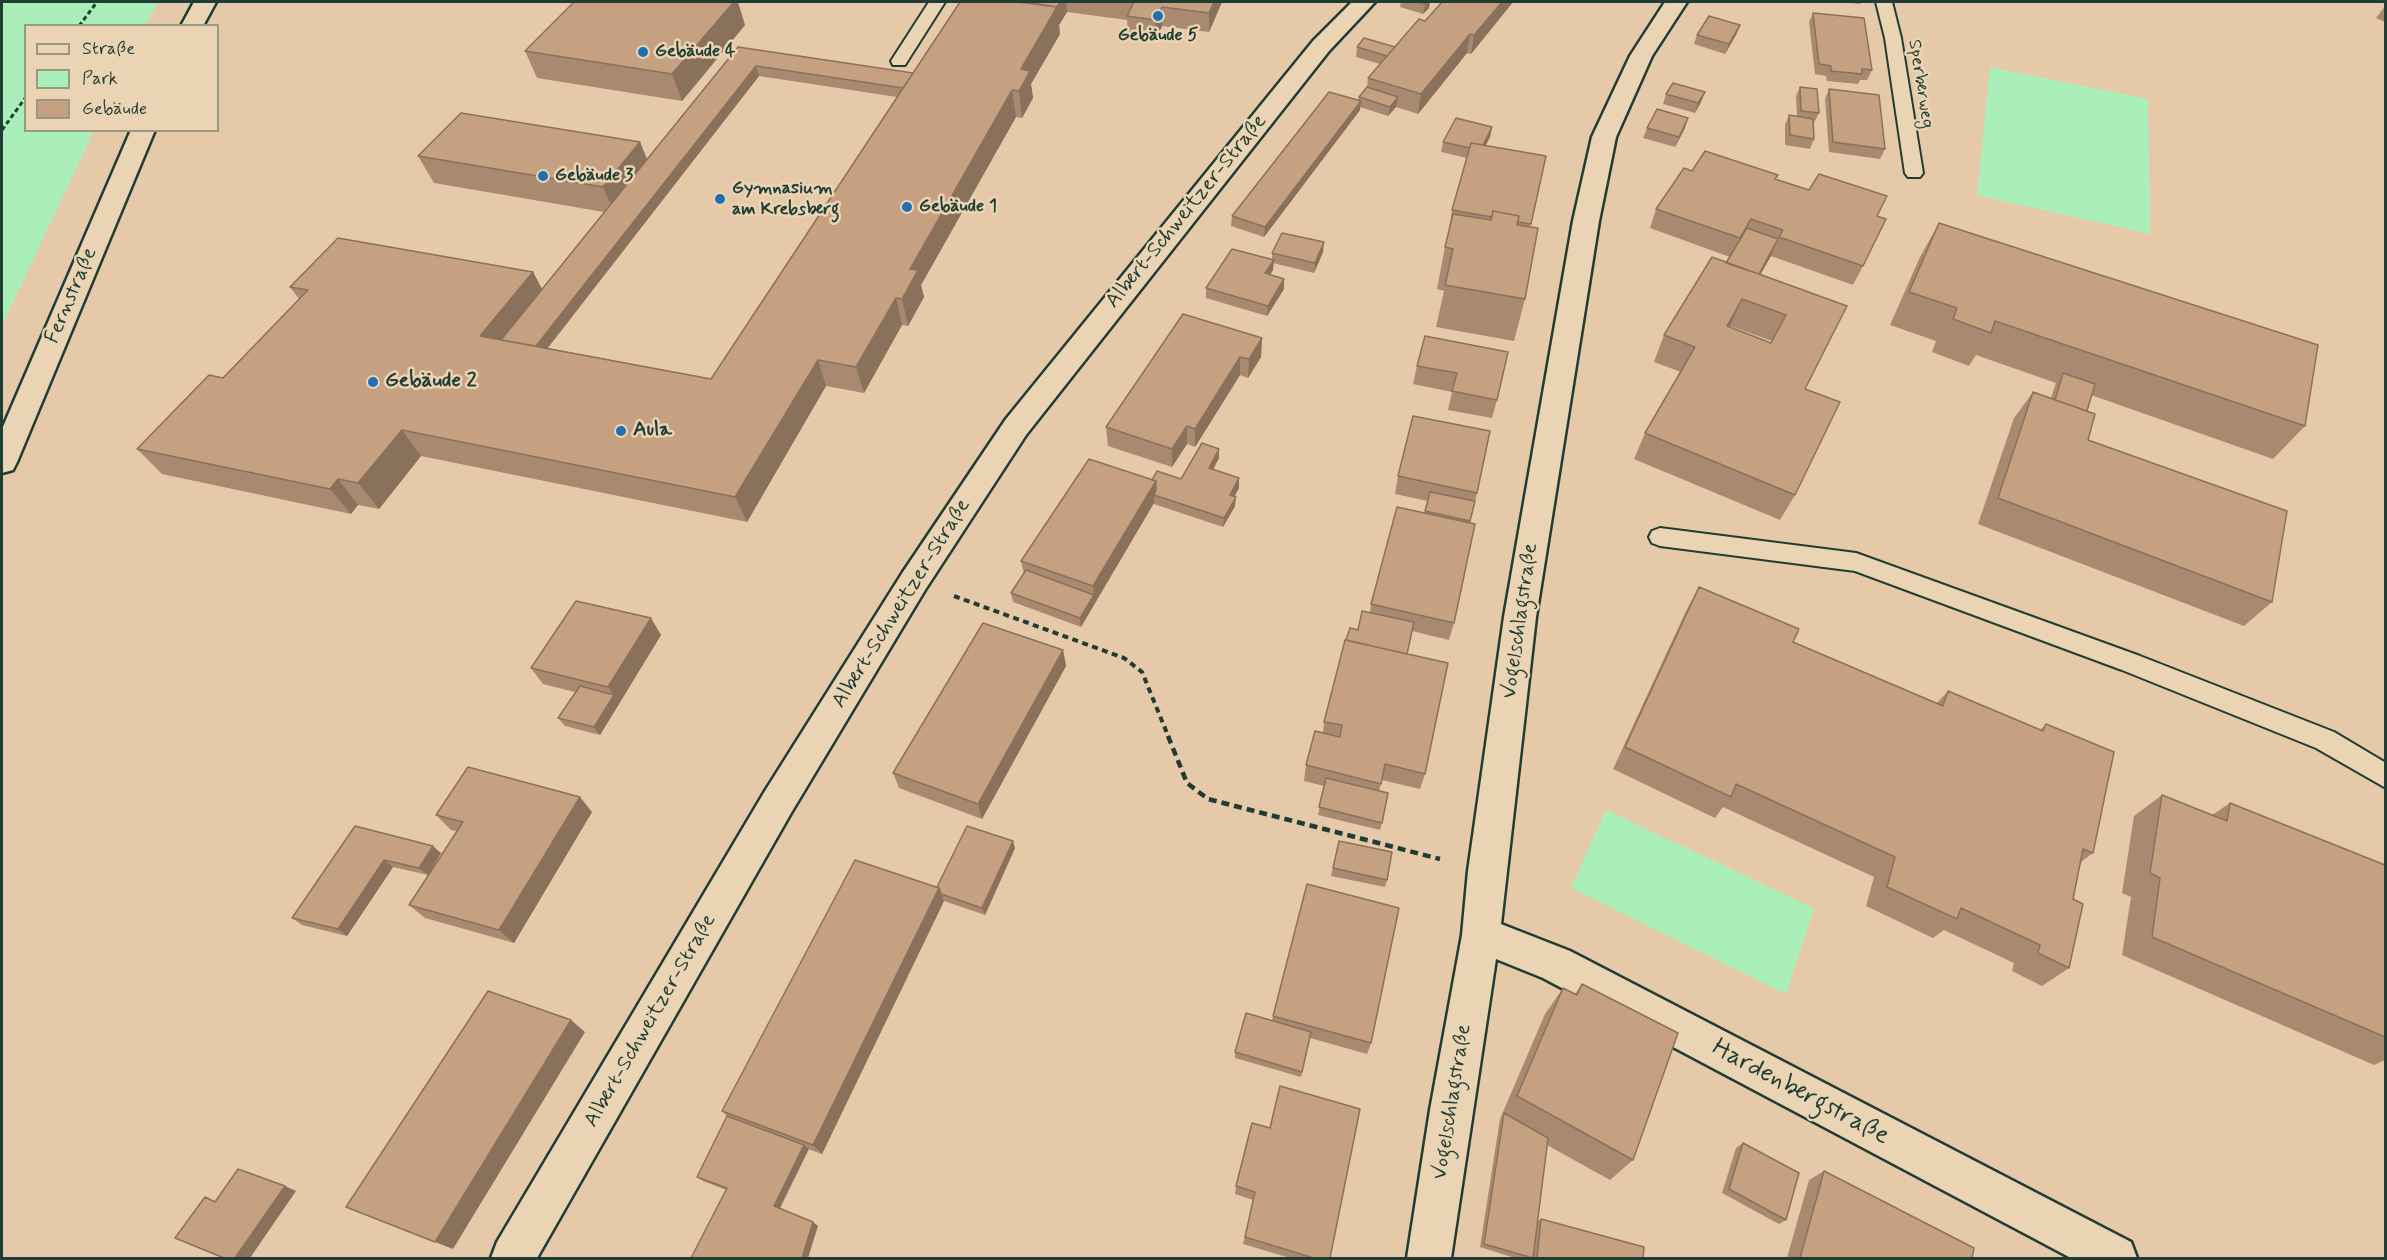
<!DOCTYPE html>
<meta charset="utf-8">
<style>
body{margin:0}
#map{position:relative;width:2387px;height:1260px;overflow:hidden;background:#e6c9a8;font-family:Mynerve,sans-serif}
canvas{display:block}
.frame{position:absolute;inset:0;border:3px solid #1f3d34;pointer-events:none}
.legend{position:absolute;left:24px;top:24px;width:195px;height:108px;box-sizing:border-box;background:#ead4b3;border:2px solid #999880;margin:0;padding:8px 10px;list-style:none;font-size:18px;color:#1f3d34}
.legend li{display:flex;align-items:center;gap:12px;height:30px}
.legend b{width:30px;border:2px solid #999880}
</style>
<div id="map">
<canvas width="2387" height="1260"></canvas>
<div class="frame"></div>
<ul class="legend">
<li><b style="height:8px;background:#ead4b3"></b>Straße</li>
<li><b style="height:16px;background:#aaefb9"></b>Park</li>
<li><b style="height:16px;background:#c5a182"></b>Gebäude</li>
</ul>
</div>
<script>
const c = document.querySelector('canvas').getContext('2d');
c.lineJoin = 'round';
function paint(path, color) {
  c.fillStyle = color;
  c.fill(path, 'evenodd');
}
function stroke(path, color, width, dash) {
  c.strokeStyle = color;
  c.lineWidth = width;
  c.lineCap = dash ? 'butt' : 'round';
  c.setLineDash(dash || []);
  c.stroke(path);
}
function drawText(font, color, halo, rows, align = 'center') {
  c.font = font + ' Mynerve,sans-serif';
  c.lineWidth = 5;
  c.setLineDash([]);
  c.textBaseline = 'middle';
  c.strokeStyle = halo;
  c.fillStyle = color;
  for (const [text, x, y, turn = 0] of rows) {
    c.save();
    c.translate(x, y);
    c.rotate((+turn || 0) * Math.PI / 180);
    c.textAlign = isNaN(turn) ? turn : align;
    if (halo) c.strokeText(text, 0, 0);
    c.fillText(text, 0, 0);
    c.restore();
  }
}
paint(new Path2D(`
 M2,2H159L145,25L26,26V130L94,131L2,325Z
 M1990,67L2148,99L2150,234L1977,195Z
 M1606,810L1814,908L1786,994L1571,888Z`), '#aaefb9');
const lane = new Path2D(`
 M929,2H945L905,65H893L891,61Z
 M1876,2H1892L1901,38L1923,173L1920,177H1908L1905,173L1885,38Z
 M1660,528L1856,553L2140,656L2334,732L2386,763V788L2316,748L2122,670L1855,571L1660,546L1652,543L1649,537L1652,531Z`);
const street = new Path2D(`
 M1352,2H1375L1329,51L1026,435L925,590L791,813L537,1258H491L497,1242L765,791L903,572L1006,419L1313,41Z
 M1665,2H1687L1652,56L1616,137L1599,221L1536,617L1501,924L1570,951L2131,1242L2137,1258H2071L1543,978L1496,959L1451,1258H1407L1430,1110L1462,935L1468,871L1504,617L1573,221L1592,137L1630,56Z`);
const secondary = new Path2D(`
 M194,2H216L203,26H181Z
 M131,130H155L17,462L13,470L2,473V429Z`);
stroke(lane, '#1f3d34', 4);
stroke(street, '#1f3d34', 5);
stroke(secondary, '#1f3d34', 5);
stroke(new Path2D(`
 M79,26L97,2
 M2,130L26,97`), '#1f3d34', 3, [4.5, 3]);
stroke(new Path2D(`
 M954,596L1124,658L1142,672L1169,738`), '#1f3d34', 4, [6, 4.5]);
stroke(new Path2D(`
 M1168,736L1187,783L1208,799L1440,859`), '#1f3d34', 4.5, [8, 5]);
paint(lane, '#ead4b3');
paint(street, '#ead4b3');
paint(secondary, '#ead4b3');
paint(new Path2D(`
 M960,2H1222L1209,32L1162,26L1156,39L1128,35L1127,20L1067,12L1059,25L1060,34L1031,84L1033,98L1022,118L1016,117L921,285L924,297L908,326L902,325L864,393L826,386L747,522L421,456L379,509L358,505L351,514L162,474L137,449L223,378L299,299L290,287L533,272L542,289L604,212L434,183L418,156L640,142L647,159L738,47L913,73ZM759,76L897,97L711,379L548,348Z
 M1401,2H1430L1429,8L1423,14L1400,7Z
 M1513,2L1471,54L1467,53L1418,114L1396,107L1388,116L1360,107V110L1264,237L1231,226L1232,216L1358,100L1359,97L1367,87L1368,78L1380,64L1356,57L1357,47H1395L1425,21Z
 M1838,2H1862L1860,4Z
 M2385,6V22L2376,18Z
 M1813,13L1872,70L1867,80H1860L1858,84L1827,81L1826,76L1815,74L1809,22Z
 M745,25L682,101L537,78L525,51Z
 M1740,25L1736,35L1725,54L1694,44L1697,35Z
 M1800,87L1819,113L1814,123H1813L1814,139L1810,149L1785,145V125L1789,115L1797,116L1796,96Z
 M1829,89L1885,149L1880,159L1829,152L1825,99Z
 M1705,92L1701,102L1695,113L1663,104L1666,94Z
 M1492,127L1490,137L1485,146L1546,156L1530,227L1525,299L1514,341L1436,327L1444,291L1437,289L1445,247L1450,229H1449L1452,210L1467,158L1441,152L1443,142Z
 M1647,128H1685L1675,147L1643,138Z
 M1692,171L1776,179L1877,216L1863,266L1853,285L1771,256L1760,275L1847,306L1805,389L1795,495L1780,520L1634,459L1645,433L1681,372L1654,362L1664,335L1727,263L1730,257L1650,228L1656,209ZM1730,326L1772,341L1771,343L1729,327Z
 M1939,223L2305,426L2273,459L2091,395L2087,411L2088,440L2272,602L2244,626L1978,524L2014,418L2033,392L2051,398L2056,383L1976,355L1969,366L1932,352L1936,341L1890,325L1920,257Z
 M1323,252L1314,273L1273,263V270L1270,275L1284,279V289L1267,316L1206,298V288L1272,260V253Z
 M1425,336L1497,400L1492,418L1448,410L1452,392L1413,384L1417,366Z
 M1262,338L1261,357L1248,378L1240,375L1195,447L1187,444L1172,467L1108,446L1106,427Z
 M1219,458L1213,470L1239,478V488L1234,496L1235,506L1223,527L1154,504V503L1081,627L1013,602L1011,593L1024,574L1021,561L1152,480L1181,479Z
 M1398,476L1477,493L1470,523L1454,623L1449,640L1412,631L1407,654L1425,774L1420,789L1382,780L1379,791L1382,823L1380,830L1318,815L1324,786L1304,781L1306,765L1323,733L1324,722L1346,640L1358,630L1370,613L1371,604L1425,513L1428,501L1395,494Z
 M1699,587L1793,642L1937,703L1948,691L2040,730L2046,724L2093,853L2081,862L2073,899L2069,968L2042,986L2012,971L2014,963L1944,930L1933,938L1866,906L1874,877L1723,807L1715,818L1613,769L1686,611Z
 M661,635L600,735L565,726L558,718L575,692L543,684L531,668Z
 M1063,650L1066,666L982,819L899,788L893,773Z
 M2162,795L2212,815L2230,803L2385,865V1060L2374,1065L2122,955L2131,897L2122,893L2134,816Z
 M592,812L514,943L425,918L409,905L457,831L451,830L436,815Z
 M355,826L441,853L428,875L393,867L347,936L302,925L292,918Z
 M1339,841L1387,880L1385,887L1331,876Z
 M1015,848L985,915L944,901L822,1154L808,1149L780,1208L818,1226L703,1181L697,1177L727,1116L722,1111L937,887Z
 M1582,984L1633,1160L1610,1180L1547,1145L1537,1222L1541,1219L1643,1258H1515L1480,1247L1500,1119L1545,1014L1563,988L1575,994Z
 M1273,1016L1371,1043L1367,1054L1310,1038L1301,1077L1235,1058V1052L1272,1021Z
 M1252,1123L1330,1258H1290L1243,1244L1253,1200L1235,1194L1236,1186Z
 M1743,1143L1786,1220L1779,1224L1722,1193L1736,1148Z
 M1824,1171L1972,1258H1787L1809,1180Z`), '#a98a70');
paint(new Path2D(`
 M734,2H738L745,25L682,101L672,74Z
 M1060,2H1066L1067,12L1059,25L1060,34L1031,84L1033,98L1022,118L1019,91L1021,69Z
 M1214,2H1222L1209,32V13Z
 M1427,2H1430L1429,8L1423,14L1425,4Z
 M1502,2H1513L1471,54L1474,35Z
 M1162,7V26L1156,39L1155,20Z
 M1740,25L1736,35L1725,54L1729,44Z
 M1470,34L1467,53L1418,114L1421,94Z
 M756,66L759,76L531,369L526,359Z
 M1012,90L1016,117L921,285L924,297L908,326L902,299L910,269Z
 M1705,92L1701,102L1695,113L1698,103Z
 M1398,97L1396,107L1388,116L1390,107Z
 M1361,101L1360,110L1264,237L1265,227Z
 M1688,118L1685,128L1675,147L1679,137Z
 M1492,127L1490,137L1478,161L1480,151Z
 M640,142L651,169L615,214L603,187Z
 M1324,242L1323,252L1314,273L1315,263Z
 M1774,247L1771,256L1745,301L1749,291Z
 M1274,260L1273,270L1265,283V273Z
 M533,272L547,299L502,355L480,336Z
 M1284,279V289L1267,316L1268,306Z
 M896,298L902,325L864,393L856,367Z
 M1742,299L1730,326L1715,353L1727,326Z
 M1262,338L1261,357L1248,378L1249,359Z
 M1240,357V375L1195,447V429Z
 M818,360L826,386L747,522L735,497Z
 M1187,426V444L1172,467V449Z
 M402,430L421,456L379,509L358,483Z
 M1219,449V458L1208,478L1209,468Z
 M1239,478V488L1230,505V495Z
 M338,479L358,505L351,514L330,489Z
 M1156,481L1157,496L1154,495V503L1095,603L1093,586Z
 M1236,497L1235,506L1223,527L1224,518Z
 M1094,595L1095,603L1081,627L1080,618Z
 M651,618L661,635L600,735L594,727L614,695L608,687Z
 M1063,650L1066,666L982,819L978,804Z
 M580,797L592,812L514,943L499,930Z
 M1013,841L1015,848L985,915L982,908Z
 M433,846L441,853L428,875L419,868Z
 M384,860L393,867L347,936L338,929Z
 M939,888L944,901L822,1154L813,1145Z
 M571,1020L585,1032L453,1249L435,1242Z
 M804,1145L809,1149L779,1210L774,1206Z
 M285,1186L296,1191L250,1258H235Z
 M813,1222L818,1226L808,1258H802Z`), '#8a715b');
const building = new Path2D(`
 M574,2H734L672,74L525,51Z
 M960,2H1018L1057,7L1021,69L1030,71L1019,91L1012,90L910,269L918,270L902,299L896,298L856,367L818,360L735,497L402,430L358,483L338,479L330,489L137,449L209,375L223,378L308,290L290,287L338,238L533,272L480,336L711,379Z
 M1025,2H1060L1057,7Z
 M1129,2H1214L1209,13L1162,7L1155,20L1127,16L1134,2Z
 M1416,2H1427L1425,4Z
 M1442,2H1502L1474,35L1470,34L1421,94L1368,78L1419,19L1425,21Z
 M1813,13L1864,18L1872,70L1862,69V74L1831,71V66L1819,64Z
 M1709,16L1740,25L1729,44L1697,35Z
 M1364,38L1395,47L1387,56L1357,47Z
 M738,47L913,73L903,88L756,66L536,346L501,340Z
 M1673,83L1705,92L1698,103L1666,94Z
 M1367,87L1398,97L1390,107L1359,97Z
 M1800,87L1817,89L1819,113L1801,111Z
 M1829,89L1879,95L1885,149L1833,142Z
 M1329,92L1361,101L1265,227L1232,216Z
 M1657,109L1688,118L1679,137L1647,128Z
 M461,113L640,142L603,187L418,156Z
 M1789,115L1813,119L1814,139L1790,135Z
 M1456,118L1492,127L1483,145L1471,143L1470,148L1443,142Z
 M1471,143L1546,156L1531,224L1518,222L1519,216L1493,211L1492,217L1452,210Z
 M1705,151L1778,175L1775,179L1809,190L1819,174L1887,196L1877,216L1886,219L1863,266L1779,237L1783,230L1751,219L1740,238L1656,209L1684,168L1692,171Z
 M1493,211L1519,216L1517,225L1538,228L1525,299L1445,285L1453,249L1445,247L1453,214L1491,220Z
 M1939,223L2318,345L2305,426L1995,321L1991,333L1953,319L1957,308L1909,292Z
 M1747,228L1778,239L1759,274L1726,263Z
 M1282,233L1324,242L1315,263L1272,253Z
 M1232,249L1274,260L1265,273L1284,279L1268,306L1206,288Z
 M1712,257L1847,306L1805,389L1840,402L1795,495L1645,433L1695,347L1664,335ZM1742,299L1786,315L1771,343L1727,326Z
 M1183,314L1262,338L1249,359L1240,357L1195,429L1187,426L1172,449L1106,427Z
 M1425,336L1508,352L1497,400L1452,391L1457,373L1417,366Z
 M2063,373L2095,384L2087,411L2055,400Z
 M2033,392L2095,414L2088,440L2287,511L2272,602L1998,498Z
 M1413,416L1490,431L1477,493L1398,476Z
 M1202,443L1219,449L1209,468L1239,478L1230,495L1236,497L1224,518L1154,495L1156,490V481L1152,480L1157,471L1181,479Z
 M1089,459L1156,481L1093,586L1021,561Z
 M1430,492L1475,501L1470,521L1425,511Z
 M1397,507L1475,524L1454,623L1371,604Z
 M1026,570L1094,595L1080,618L1011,593Z
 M1699,587L1799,629L1793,642L1943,706L1948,691L2043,731L2046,724L2114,752L2093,853L2083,849L2073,899L2083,904L2069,968L2038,953L2040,945L1961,908L1957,919L1887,887L1895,857L1736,784L1731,797L1625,747Z
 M576,601L651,618L608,687L531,668Z
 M1362,611L1414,622L1407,654L1346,640L1350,628L1358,630Z
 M983,623L1063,650L978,804L893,773Z
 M1345,640L1448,663L1425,774L1385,764L1381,784L1306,765L1315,731L1340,737L1342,725L1324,722Z
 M580,686L614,695L594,727L558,718Z
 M468,767L580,797L499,930L409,905L463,822L436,815Z
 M1326,778L1388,793L1382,823L1319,807Z
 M2162,795L2227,821L2230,803L2385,865V1037L2152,937L2160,878L2150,873Z
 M355,826L433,846L419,868L384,860L338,929L292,918Z
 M967,826L1013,841L982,908L941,894L939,888L937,887Z
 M1339,841L1392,852L1387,880L1333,868Z
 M855,860L939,888L813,1145L722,1111Z
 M1307,884L1399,908L1371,1043L1273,1016Z
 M1582,984L1678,1033L1633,1160L1517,1096L1563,988L1577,995Z
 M488,991L571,1020L435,1242L346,1207Z
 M1246,1013L1311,1032L1302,1072L1235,1052Z
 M1280,1086L1360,1109L1330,1258H1314L1245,1237L1255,1192L1236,1186L1252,1123L1270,1128Z
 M1504,1113L1548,1138L1533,1258L1484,1244Z
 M727,1116L804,1145L774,1206L813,1222L802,1258H691L727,1188L697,1177Z
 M1743,1143L1799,1173L1786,1220L1729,1189Z
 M238,1169L285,1186L235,1258H224L175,1238L205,1197L215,1202Z
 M1824,1171L1974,1248L1972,1258H1800Z
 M1541,1219L1644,1247L1643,1258H1537Z`);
paint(building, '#c5a182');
stroke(building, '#8a715b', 1.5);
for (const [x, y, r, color] of [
 [1158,16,6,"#1f6fb2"],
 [643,52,6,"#1f6fb2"],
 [543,176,6,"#1f6fb2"],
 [720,199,6,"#1f6fb2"],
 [907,207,6,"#1f6fb2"],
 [373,382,6,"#1f6fb2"],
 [621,431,6,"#1f6fb2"]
]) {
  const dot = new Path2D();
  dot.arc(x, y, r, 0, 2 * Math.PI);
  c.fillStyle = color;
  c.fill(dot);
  stroke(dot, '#ead4b3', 2);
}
drawText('bold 18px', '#1f3d34', '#ead4b3', [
 ["Gebäude 5",1158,36,"center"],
 ["Gebäude 4",655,52],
 ["Gebäude 3",555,176],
 ["Gymnasium",732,189],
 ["am Krebsberg",732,210],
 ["Gebäude 1",919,207]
], 'left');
drawText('18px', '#1f3d34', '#ead4b3', [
 ["Sperberweg",1920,84,81]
]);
drawText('21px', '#1f3d34', '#ead4b3', [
 ["Albert-Schweitzer-Straße",1187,212,-51],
 ["Fernstraße",72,296,-67],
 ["Albert-Schweitzer-Straße",902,604,-58],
 ["Vogelschlagstraße",1521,621,-82],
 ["Albert-Schweitzer-Straße",651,1021,-60],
 ["Vogelschlagstraße",1453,1102,-81]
]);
drawText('bold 21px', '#1f3d34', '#ead4b3', [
 ["Gebäude 2",385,382],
 ["Aula",633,431]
], 'left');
drawText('26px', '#1f3d34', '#ead4b3', [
 ["Hardenbergstraße",1800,1093,28]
]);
</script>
